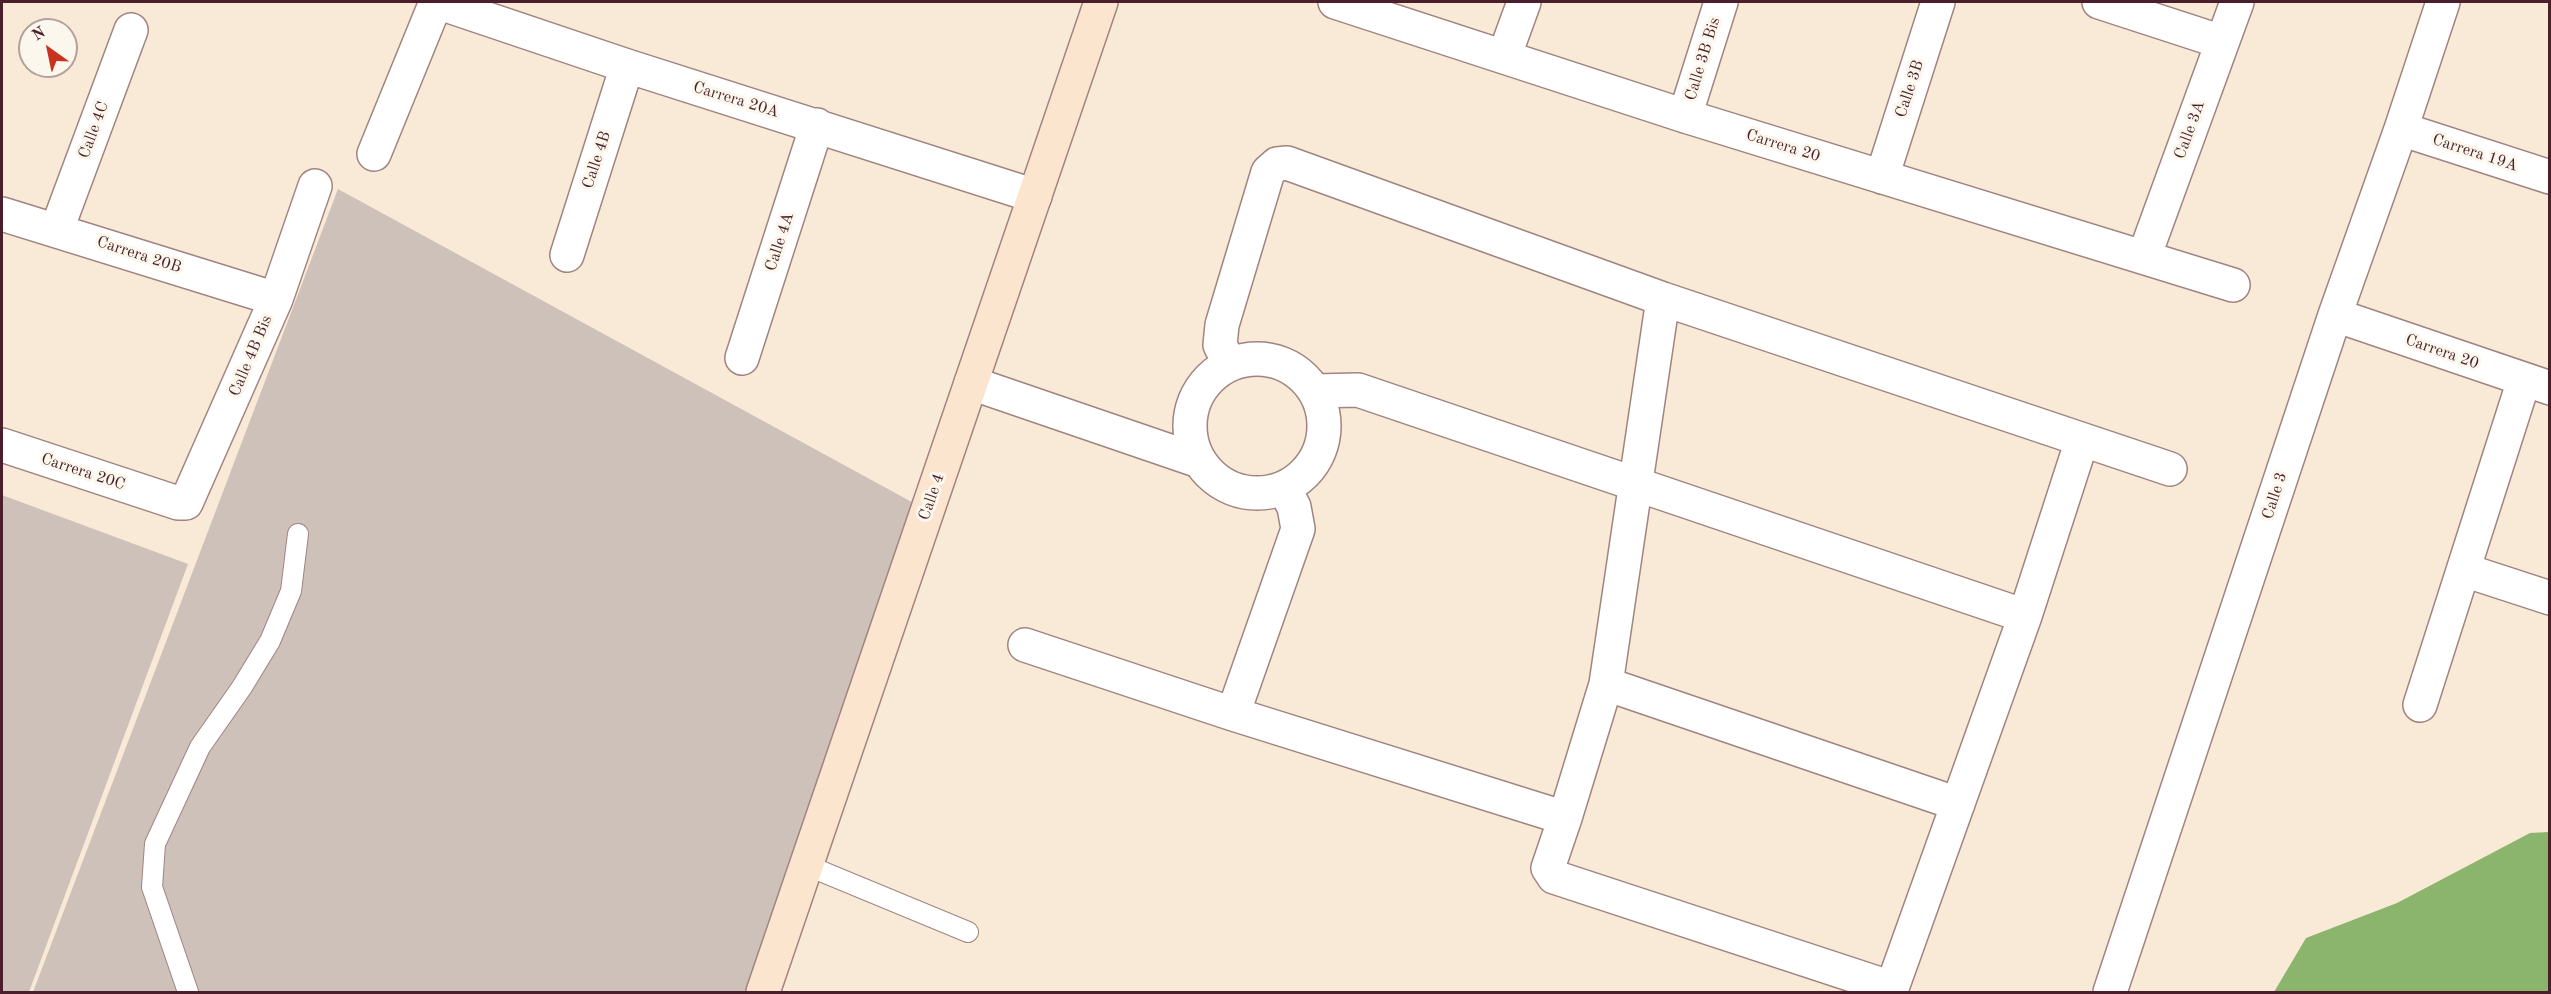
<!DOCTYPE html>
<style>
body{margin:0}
#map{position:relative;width:2551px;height:994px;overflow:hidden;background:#f8ead6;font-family:"Old Standard TT",serif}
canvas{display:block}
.frame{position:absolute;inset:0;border:3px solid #4a1f2b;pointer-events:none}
.north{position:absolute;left:18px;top:18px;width:60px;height:60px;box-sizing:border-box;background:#fbf7ec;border:2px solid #b4a19f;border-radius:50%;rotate:327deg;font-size:16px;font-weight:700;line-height:24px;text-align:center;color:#4a1f2b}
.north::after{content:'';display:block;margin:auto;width:21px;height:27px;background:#c8321e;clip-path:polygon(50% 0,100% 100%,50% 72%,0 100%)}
</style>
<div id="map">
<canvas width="2551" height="994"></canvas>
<div class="frame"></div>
<div class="north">N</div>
</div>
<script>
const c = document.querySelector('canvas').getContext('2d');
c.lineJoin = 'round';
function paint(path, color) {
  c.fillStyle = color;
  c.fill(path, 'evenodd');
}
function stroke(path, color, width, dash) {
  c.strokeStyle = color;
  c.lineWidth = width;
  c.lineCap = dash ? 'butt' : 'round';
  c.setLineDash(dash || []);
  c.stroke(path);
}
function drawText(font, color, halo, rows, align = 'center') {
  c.font = font + ' "Old Standard TT",serif';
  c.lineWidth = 6;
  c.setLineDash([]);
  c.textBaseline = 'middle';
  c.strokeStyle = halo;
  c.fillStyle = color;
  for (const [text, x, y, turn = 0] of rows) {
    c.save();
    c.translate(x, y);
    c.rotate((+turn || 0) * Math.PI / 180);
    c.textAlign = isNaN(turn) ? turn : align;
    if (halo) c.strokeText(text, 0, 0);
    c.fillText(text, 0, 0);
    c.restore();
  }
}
paint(new Path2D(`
 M338,189L921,507L753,992H33Z
 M2,495L188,564L29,992H2Z`), '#cec1ba');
paint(new Path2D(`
 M2549,832V992H2274L2306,938L2397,903L2530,833Z`), '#8bb56c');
const lane = new Path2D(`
 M806,865L968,932
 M188,992L152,887L155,844L200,747L242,687L270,641L291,591L298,534`);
const street = new Path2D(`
 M437,2L627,66L1035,196
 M1335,2L1685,116L2233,285
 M2099,2L2222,42
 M1504,57L1524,2
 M1685,116L1721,2
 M2401,129L2550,177
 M374,154L436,2
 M1882,177L1938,2
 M2,214L276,299
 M57,229L131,30
 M567,255L627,66
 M2144,257L2237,2
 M1663,299L1606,684L1565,818L1548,868L1554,877L1892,988L2025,616L2082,440
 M2335,315L2550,388
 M742,358L817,125
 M1190 426a67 67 0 1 1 134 0a67 67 0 1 1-134 0Z
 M1230,364L1220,345L1222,325L1268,172L1277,164L1287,163L1663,299L2170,469
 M971,383L1199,461
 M1315,391L1358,390L2025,616
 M2,445L178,503H186L276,299L315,186
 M2464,570L2550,598
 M1025,645L1233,714L1565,818
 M1606,684L1958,804
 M2420,705L2524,380
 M1233,714L1298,529L1294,507L1284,488
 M2110,992L2335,315L2401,129L2443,2`);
const secondary = new Path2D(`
 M763,992L1101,2`);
stroke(lane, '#a18480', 22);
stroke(street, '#a18480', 36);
stroke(secondary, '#a18480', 36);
stroke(lane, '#fff', 20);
stroke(street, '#fff', 33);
stroke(secondary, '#fce5cf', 33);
drawText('16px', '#4a1f2b', '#fbf7ec', [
 ["Calle 3B Bis",1703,59,-73],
 ["Calle 3B",1910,89,-72],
 ["Carrera 20A",736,100,17],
 ["Calle 4C",94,130,-70],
 ["Calle 3A",2190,130,-70],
 ["Carrera 20",1783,146,17],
 ["Carrera 19A",2475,153,18],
 ["Calle 4B",597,160,-72],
 ["Calle 4A",780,242,-72],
 ["Carrera 20B",139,255,18],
 ["Carrera 20",2442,352,19],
 ["Calle 4B Bis",251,356,-67],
 ["Carrera 20C",83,472,18],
 ["Calle 3",2275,496,-72],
 ["Calle 4",932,497,-71]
]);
</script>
